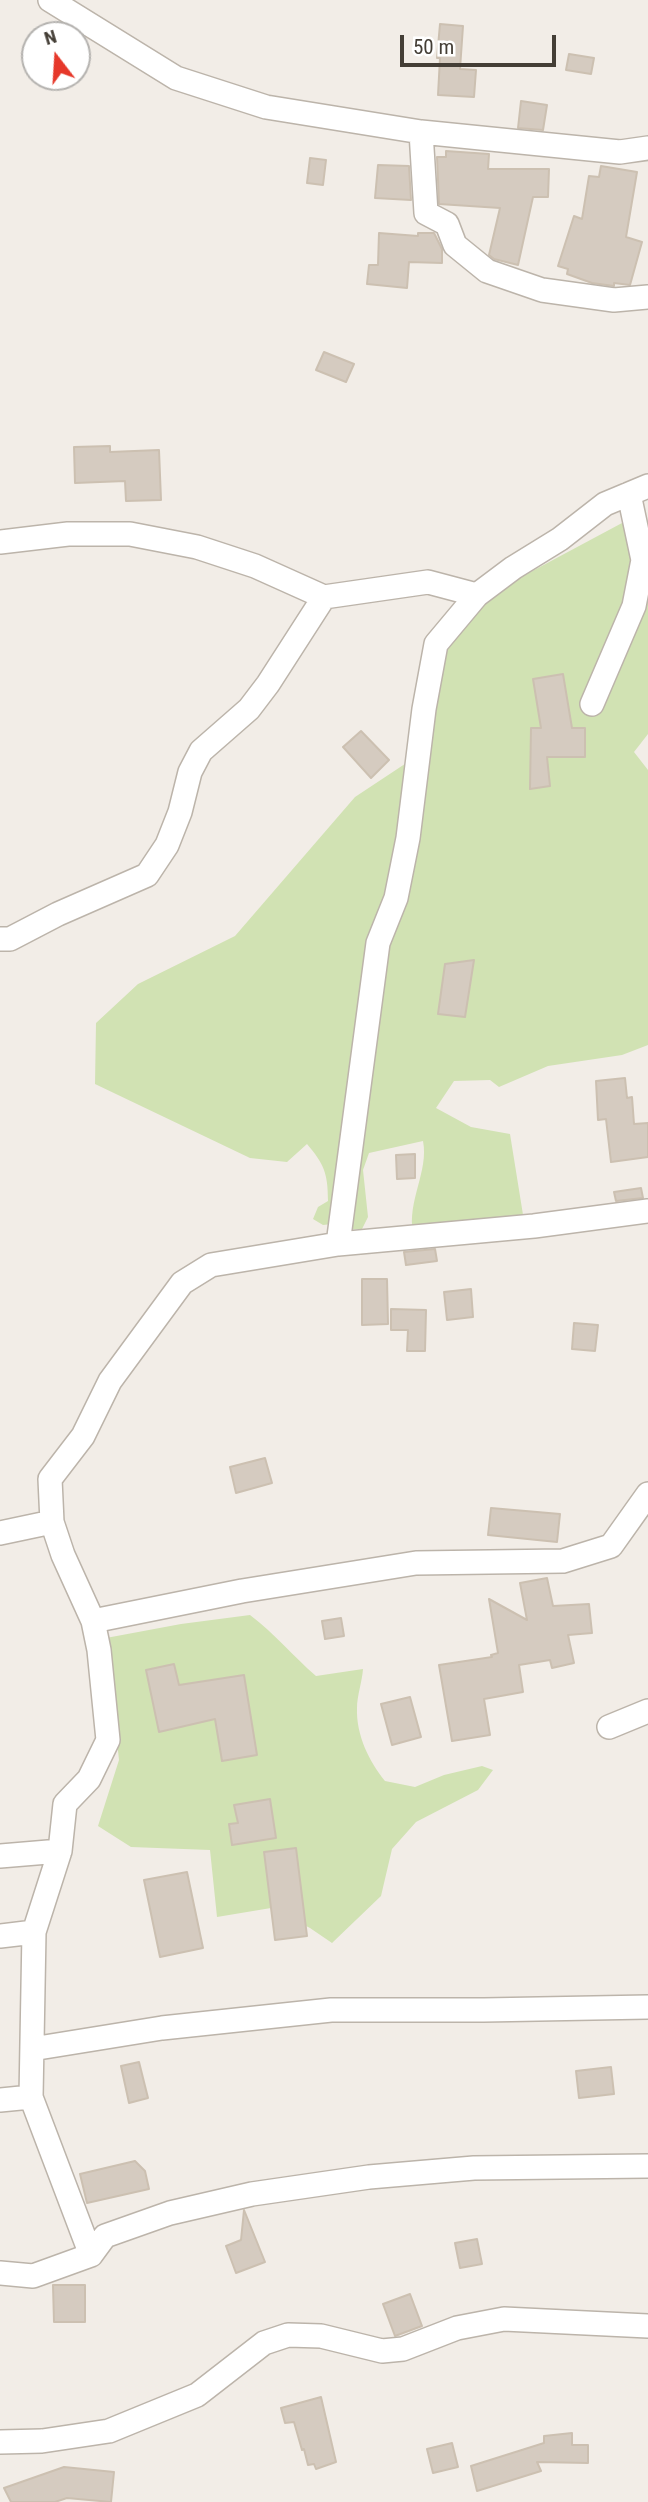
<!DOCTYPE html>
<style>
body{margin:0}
#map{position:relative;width:648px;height:2502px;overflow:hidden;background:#f2ede7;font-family:"Roboto Condensed",sans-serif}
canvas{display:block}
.north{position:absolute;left:21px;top:21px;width:70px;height:70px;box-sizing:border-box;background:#fff;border:2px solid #b4b2af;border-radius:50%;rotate:343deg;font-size:19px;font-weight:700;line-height:28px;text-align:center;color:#443e36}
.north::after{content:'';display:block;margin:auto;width:24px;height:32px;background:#e6382a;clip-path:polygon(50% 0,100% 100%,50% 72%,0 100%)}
.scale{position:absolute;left:400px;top:35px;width:156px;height:32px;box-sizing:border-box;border:4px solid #443e36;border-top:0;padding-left:9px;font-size:21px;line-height:24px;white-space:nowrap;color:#443e36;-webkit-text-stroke:5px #fff;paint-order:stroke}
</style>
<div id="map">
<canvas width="648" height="2502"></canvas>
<div class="north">N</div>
<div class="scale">50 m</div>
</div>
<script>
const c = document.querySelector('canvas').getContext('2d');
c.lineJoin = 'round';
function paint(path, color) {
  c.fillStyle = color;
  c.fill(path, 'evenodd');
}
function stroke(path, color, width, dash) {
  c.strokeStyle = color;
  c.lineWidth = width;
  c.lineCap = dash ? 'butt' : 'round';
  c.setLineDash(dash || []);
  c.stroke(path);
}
paint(new Path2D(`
 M622,523L648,546V734L634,752L648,770V1045L622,1055L548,1066L499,1087L490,1080L454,1081L436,1108L471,1127L510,1134L524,1221L413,1233C407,1201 429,1171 423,1141L369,1153L363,1170L368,1217L362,1229L337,1230L332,1224L323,1225L313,1219L318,1207L328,1201C328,1173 324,1164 307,1144L287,1162L250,1158L95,1084L96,1023L138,984L235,936L355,797L429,748L439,660L466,617L523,576Z
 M250,1615C274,1633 293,1656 316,1676L363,1669C362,1682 357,1696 357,1708C356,1735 369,1761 385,1781L415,1787L444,1775L482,1766L493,1770L478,1790L416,1822L392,1849L381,1896L332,1943L310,1928L271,1908L217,1917L210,1850L131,1847L98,1826L119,1760L106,1638L181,1624Z`), '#d1e2b3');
const building = new Path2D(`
 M440,24L463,26L460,69L476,70L474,97L438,95L440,58H437Z
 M569,54L594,58L591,74L566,70Z
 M521,101L547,105L543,130L518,128Z
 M446,151L489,154L488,169H549L548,197H533L518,265L494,259L489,255L500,208L439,204L437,157H446Z
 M310,158L326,160L323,185L307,183Z
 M378,165L409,166L411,200L375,198Z
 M601,166L637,172L626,237L642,242L630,285L614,283V286L592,283L567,274L568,269L558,266L574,216L582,219L589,176L599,177Z
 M379,233L418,236V233H434L442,249V263L409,262L407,288L367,284L369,265H378Z
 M324,352L354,364L346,382L316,370Z
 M110,446V452L159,450L161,500L126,501L125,481L75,483L74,447Z
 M563,674L572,728H585V757H547L550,786L530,789L531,728H541L533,679Z
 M361,731L389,760L371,778L343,747Z
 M474,960L465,1017L438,1014L445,964Z
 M625,1078L627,1098L632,1097L634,1124L648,1123V1157L611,1162L606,1119L598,1120L596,1081Z
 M415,1154V1178L397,1179L396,1155Z
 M641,1188L643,1198L616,1201L614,1192Z
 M435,1249L437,1261L406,1265L404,1252Z
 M362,1279H387L388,1324L362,1325Z
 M471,1289L473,1317L447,1320L444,1292Z
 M391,1309L426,1310L425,1351H407L408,1330H391Z
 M574,1323L598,1325L595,1351L572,1349Z
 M265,1458L272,1483L236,1493L230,1467Z
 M491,1508L560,1514L557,1542L488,1535Z
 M547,1578L553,1606L589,1604L592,1633L568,1635L574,1663L552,1668L550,1660L519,1665L523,1692L484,1699L490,1735L452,1741L439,1665L492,1657L491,1655L498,1653L489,1599L527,1620L520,1583Z
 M341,1618L344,1636L325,1639L322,1621Z
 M174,1664L179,1685L244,1675L257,1755L222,1761L215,1719L159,1732L146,1670Z
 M410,1697L421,1737L392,1745L381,1704Z
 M270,1799L276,1838L232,1845L229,1824L238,1823L234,1805Z
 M296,1848L307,1936L275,1940L264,1852Z
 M187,1872L203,1948L160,1957L144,1880Z
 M139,2062L148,2098L129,2103L121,2066Z
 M611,2067L614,2094L579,2098L576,2071Z
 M135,2161L145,2171L149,2189L87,2203L80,2174Z
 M244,2210L265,2262L236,2273L226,2246L241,2240Z
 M477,2239L482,2264L460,2268L455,2243Z
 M53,2285H85V2322H54Z
 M410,2294L422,2326L395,2336L383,2304Z
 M321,2397L336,2462L316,2469L314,2464L308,2465L304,2449L302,2450L294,2422L285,2423L281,2408Z
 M572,2433V2445H588V2463L537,2462L541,2471L477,2491L471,2466L544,2443V2436Z
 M452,2443L458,2467L433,2473L427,2449Z
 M64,2467L114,2472L111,2502L67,2498L55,2502H11L4,2488Z`);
paint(building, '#d5cbc0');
stroke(building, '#ccc0b1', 2);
const minor = new Path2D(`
 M50,0L176,78L266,107L421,132L620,152L648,148
 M421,132L426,213L447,224L455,245L487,271L542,290L614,300L648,297
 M0,542L68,534H130L197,547L255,566L324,597L428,582L477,595
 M592,704L634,606L643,560L629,494
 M0,939H10L58,914L147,875L167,845L180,812L190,772L201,751L249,709L268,684L324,597
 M338,1244L378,943L396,898L408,838L424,709L436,644L477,595L513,568L560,539L605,504L648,486
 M0,1533L52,1522
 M93,1621L242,1591L416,1563L563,1561L611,1546L648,1494
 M609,1727L648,1711
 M0,1856L60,1851
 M0,1936L34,1932
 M32,2049L162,2028L331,2010H484L648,2007
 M31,2097L91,2255L105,2236L170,2213L252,2194L369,2177L474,2168L648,2166
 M0,2100L31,2097L34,1932L60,1851L65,1804L89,1779L108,1740L99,1650L93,1621L63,1555L52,1522L50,1479L83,1436L110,1381L182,1283L211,1265L338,1244L534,1226L648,1211
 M0,2273L33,2276L91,2255
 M0,2442L42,2441L109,2431L197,2395L264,2343L288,2335L321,2336L382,2351L403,2349L457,2328L504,2319L648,2326`);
stroke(minor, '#bcb4aa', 26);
stroke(minor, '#fff', 23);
</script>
